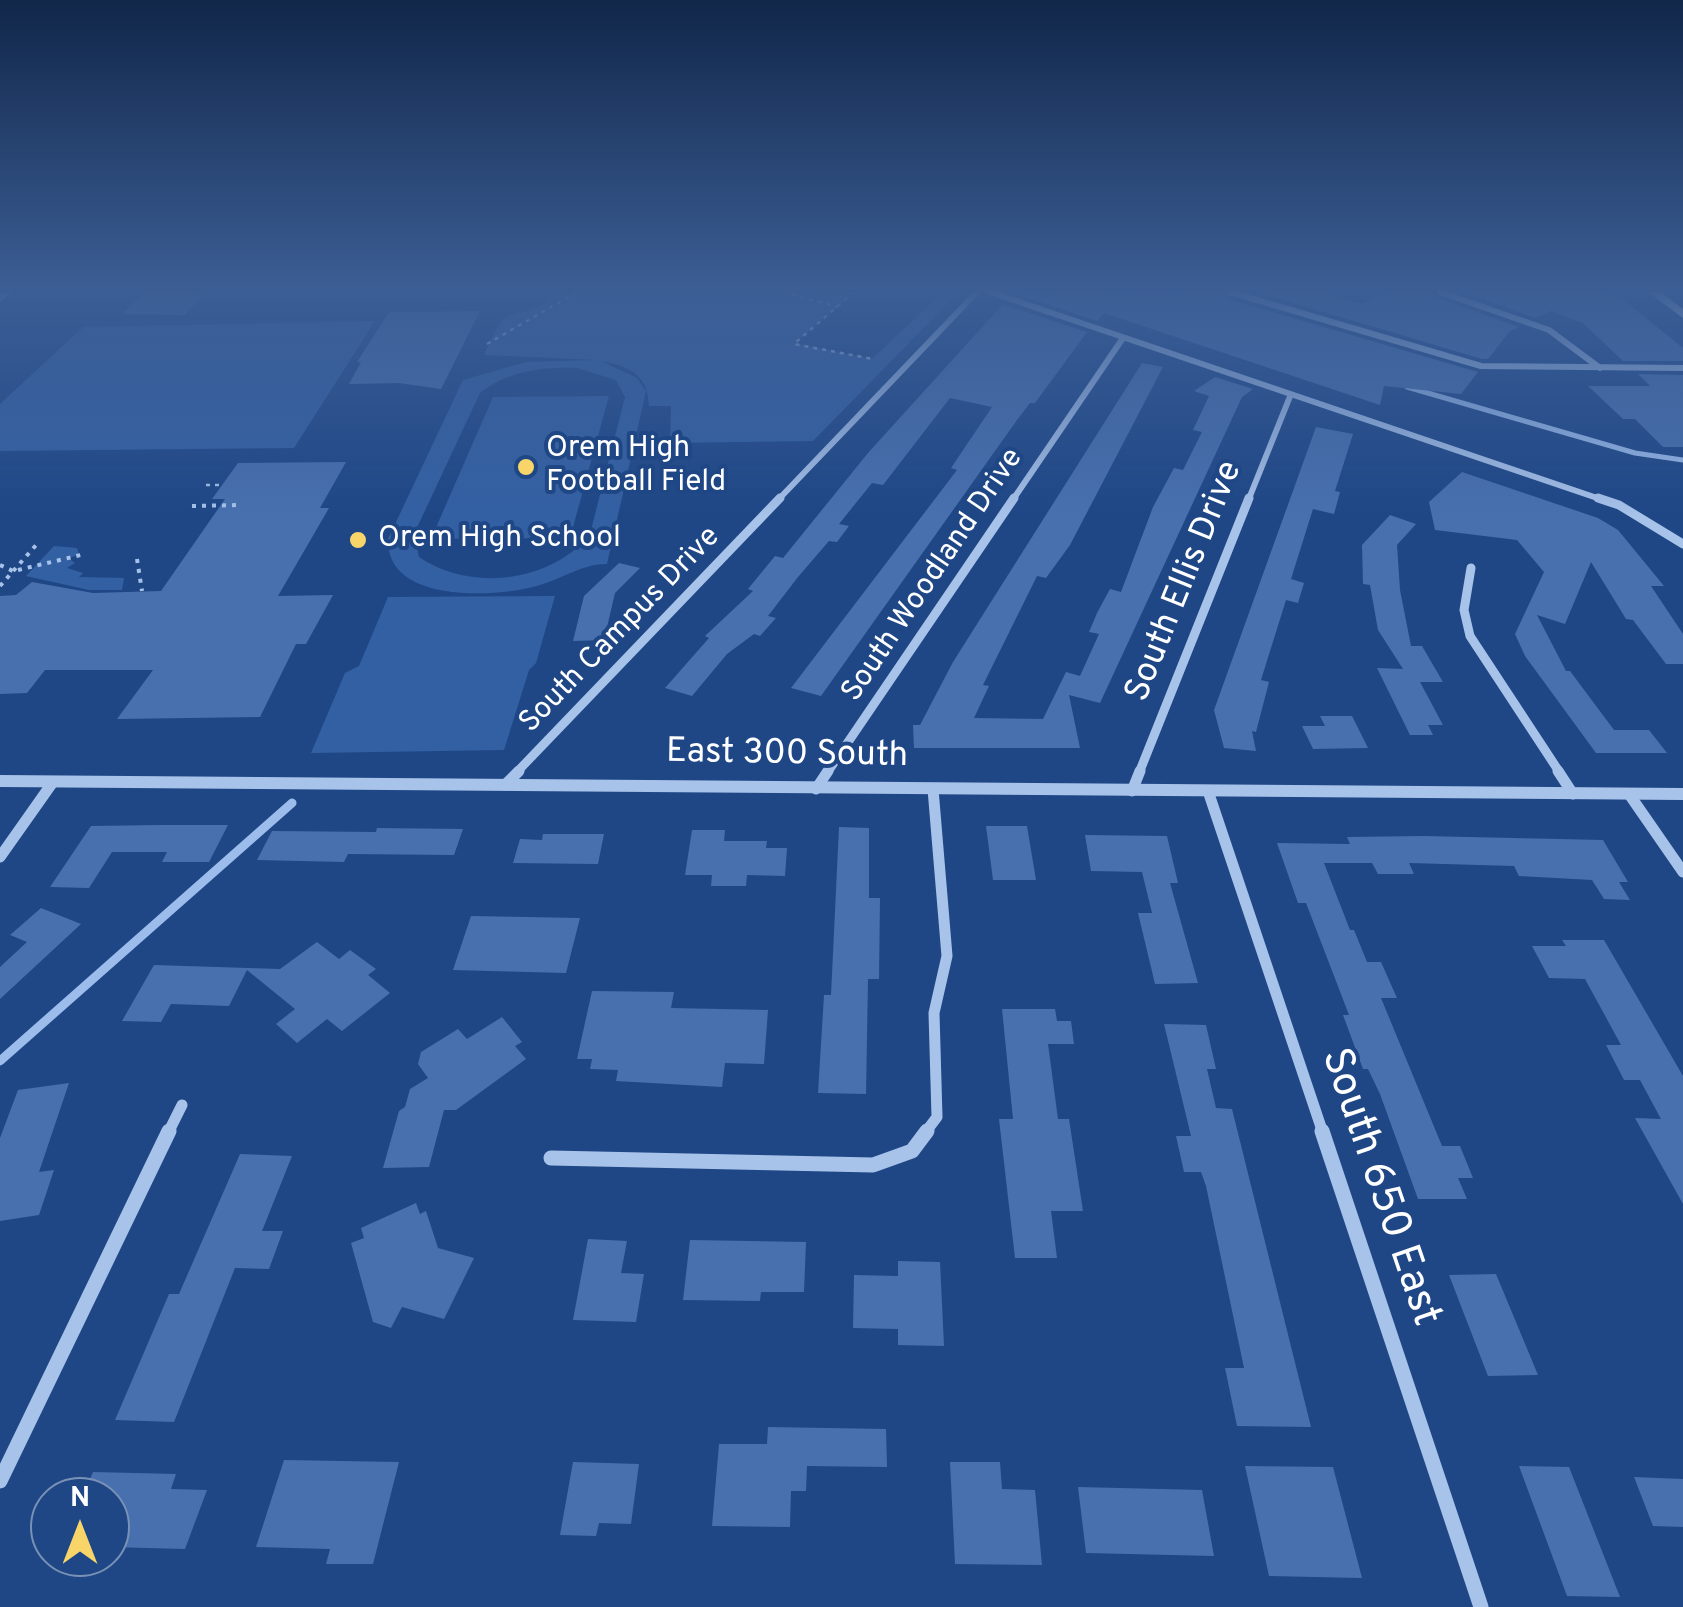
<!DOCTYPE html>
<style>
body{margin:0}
#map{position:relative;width:1683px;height:1607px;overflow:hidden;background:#1f4786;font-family:Overpass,sans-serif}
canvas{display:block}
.north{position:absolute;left:30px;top:1477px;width:100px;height:100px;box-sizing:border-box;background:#1f4786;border:2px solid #7991b6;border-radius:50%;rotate:0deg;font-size:28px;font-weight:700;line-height:40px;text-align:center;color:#fff}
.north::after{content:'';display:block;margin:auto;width:35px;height:45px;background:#f8d568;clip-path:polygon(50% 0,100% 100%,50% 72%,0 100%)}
</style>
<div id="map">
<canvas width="1683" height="1607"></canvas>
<div class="north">N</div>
</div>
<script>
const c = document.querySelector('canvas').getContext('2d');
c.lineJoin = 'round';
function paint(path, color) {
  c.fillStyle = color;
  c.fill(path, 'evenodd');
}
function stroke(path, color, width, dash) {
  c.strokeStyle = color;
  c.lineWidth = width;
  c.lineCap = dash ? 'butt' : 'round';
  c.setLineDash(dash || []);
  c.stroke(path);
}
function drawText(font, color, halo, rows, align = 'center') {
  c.font = font + ' Overpass,sans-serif';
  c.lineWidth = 8;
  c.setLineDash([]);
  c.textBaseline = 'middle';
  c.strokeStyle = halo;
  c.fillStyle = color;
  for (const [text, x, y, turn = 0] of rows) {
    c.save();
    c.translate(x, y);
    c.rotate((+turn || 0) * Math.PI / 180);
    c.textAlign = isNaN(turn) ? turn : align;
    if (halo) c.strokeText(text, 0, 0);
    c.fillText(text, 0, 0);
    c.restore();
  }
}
paint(new Path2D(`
 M550,292H854L795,343L872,359L943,292L954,297L813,441L670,443L671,406H649C648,375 630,366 601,361L637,378L646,391L607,564C582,564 564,578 540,585C497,598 386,604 388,539L463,380L526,362L597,360L484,355C509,300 501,324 548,302ZM577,368L616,380L625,397L590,534C551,583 470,592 419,557L414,534L480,393C508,371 542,367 577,368Z
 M375,321L294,448L0,451V404L83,327Z
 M609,396L570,538L431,539L493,397Z
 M54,546L77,548L79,555L68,558L75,563L67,568L83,573L79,577L124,578L122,590H89L26,576Z
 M555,596L536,663L529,670L504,750L311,753L345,673L359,666L388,597Z`), '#3360a3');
stroke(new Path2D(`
 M1407,387L1635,453L1683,460`), '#9cbdec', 5);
stroke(new Path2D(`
 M0,1061L292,803`), '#9cbdec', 9);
paint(new Path2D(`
 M144,292H206L185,315L122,314Z
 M1223,292L1228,299L1478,372L1461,394L1384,386L1380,405L1104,313L1097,321L1013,293Z
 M1256,292H1323L1362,304L1387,292H1433L1438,298L1519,327L1510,331L1488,359H1482Z
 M1462,292H1607L1619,296L1683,348V361H1623L1583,323L1550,311L1536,318Z
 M1003,304L1087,332L1035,403H1030L1017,420L821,696L791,688L957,470L951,468L992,407L950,398L883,485L872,483L839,524L849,526L837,542L829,541L798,577L768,616L776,618L760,636L754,634L727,654L692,696L665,688L709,638L705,636L753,591L748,589L775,556L783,558L868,453Z
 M480,311L441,389L399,383L349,384L361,362H357L389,312Z
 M1142,363L1163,367L1070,545L1046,578L1037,576L983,685L989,686L974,718L1043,719L1066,672L1080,676L1099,634L1089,632L1097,613L1110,589L1121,592L1153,507L1174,468L1183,470L1202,432L1193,430L1209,396L1194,391L1215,377L1253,389L1242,397L1100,703L1069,695L1080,748H914L913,725H920L953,662Z
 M1638,374L1683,375V447H1663L1635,419H1623L1588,386H1650Z
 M1316,427L1353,434L1335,491L1340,492L1334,514L1313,509L1291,579L1304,583L1298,603L1286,600L1261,680L1269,682L1256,732L1252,731L1256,751L1224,748L1214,710Z
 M346,462L320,508H329L278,596L333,595L306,644H296L260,717L117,719L153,670H45L27,693L0,694V596L16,595L32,582L93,593L161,591L225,499H212L238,463Z
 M1462,472L1598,518L1618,530L1664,586H1651L1683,634V664H1666L1633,620L1626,619L1591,562L1565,624L1537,615L1566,671H1570L1614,730H1649L1667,753H1596L1525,656L1515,634L1544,572L1517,540L1435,530L1429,502Z
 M1390,515L1416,524L1397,545L1400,590L1411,646H1422L1443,682H1420L1443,725H1428L1433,735H1410L1377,668L1403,669L1378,630L1370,585L1363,584L1362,545Z
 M619,563L640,568L615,593L604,640L573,641L584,596Z
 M1320,716H1352L1368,748L1313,749L1302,726H1325Z
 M160,825H228L209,862H162L167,852H112L89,888L50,887L91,826Z
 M986,826H1027L1036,880H993Z
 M839,827L869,828V898H880L879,979H868L866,1094L818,1093L824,995H831Z
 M377,828L463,829L454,855L348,854L344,862L257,860L272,831L376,832Z
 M692,830H725L724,841H767L766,848H787L785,876L747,875L746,886H711L712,875H685Z
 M543,834H604L598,864L513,863L520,839L542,840Z
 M1085,835L1167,836L1178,883H1170L1198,983L1155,984L1138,913H1152L1142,872L1091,871Z
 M1423,836L1603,840L1628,882H1619L1630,900L1604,899L1592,880L1519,876L1514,866L1409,863L1414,874H1378L1372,863H1324L1350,930H1354L1367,962H1381L1397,998H1381L1442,1146H1460L1473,1178H1458L1467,1199H1418L1380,1094L1368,1069H1363L1343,1015H1349L1306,903H1298L1277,843L1350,844L1347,837Z
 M41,908L81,924L0,999V967L27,942L10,935Z
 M471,916L580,918L566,973L453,970Z
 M1562,940H1604L1683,1076V1204L1635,1118L1661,1119L1640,1080H1624L1606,1045H1621L1585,979L1549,978L1532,946H1566Z
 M317,942L339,959L350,950L376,969L368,975L390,993L342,1031L327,1019L297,1043L276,1024L295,1009L247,970L229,1006L171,1004L161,1022L122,1021L154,965L280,969Z
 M592,991L674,992L671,1008L768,1010L764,1064L725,1063L722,1087L616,1081L618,1070L590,1069L592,1059H577Z
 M1002,1009H1055L1057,1021H1071L1074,1044H1048L1058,1119H1069L1083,1211H1051L1057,1258H1015L999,1119H1013Z
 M502,1017L522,1042L515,1046L526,1059L456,1110H444L429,1167L383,1168L399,1111L405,1107L410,1089L428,1078L418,1064L421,1052L458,1029L467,1039Z
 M1164,1024L1206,1025L1216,1069H1207L1216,1108L1232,1109L1311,1427L1237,1426L1225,1368H1244L1206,1186L1201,1172H1184L1176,1136H1191Z
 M69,1083L39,1172L54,1170L39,1215L0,1221V1138L18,1090Z
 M240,1154L292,1156L262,1231H283L269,1269L235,1268L174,1422L115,1420L169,1294H179Z
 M416,1203L420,1214L426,1211L438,1248L474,1258L444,1319L402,1307L391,1328L373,1322L351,1243L364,1238L361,1228Z
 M588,1239L627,1241L621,1273L644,1274L636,1322L573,1320Z
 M690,1240L806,1242L804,1292H761L760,1301L683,1300Z
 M898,1261L940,1262L944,1346L898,1345V1329L853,1328L854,1275L898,1276Z
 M1496,1274L1538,1375L1488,1376L1449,1275Z
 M768,1427L886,1429L887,1467L807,1466L806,1491H791L790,1527L712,1526L719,1444H767Z
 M284,1460L399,1462L373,1564H326L330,1549L256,1547Z
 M573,1462L639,1464L631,1524L599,1523L596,1536L560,1535Z
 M950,1462H1000L1002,1489L1035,1490L1042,1565L955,1564Z
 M1245,1466L1333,1467L1362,1578L1269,1576Z
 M1519,1466L1569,1467L1620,1597L1567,1596Z
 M93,1472L176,1474L171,1489L207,1490L185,1549L110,1547V1497H82Z
 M1634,1477L1683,1479V1527L1653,1526Z
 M1078,1487L1202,1490L1214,1556L1086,1553Z`), '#4870ae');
stroke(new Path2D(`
 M783,292L838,307
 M854,292L794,344L873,359
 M487,344L577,292
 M206,485H222`), '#a8c3ea', 2.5, [4, 5]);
stroke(new Path2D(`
 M192,506L242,505
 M137,559L142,591
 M0,565L13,571
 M18,570L85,554
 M0,586L37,544`), '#a8c3ea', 4, [4, 6]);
stroke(new Path2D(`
 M990,292L1606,501
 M1230,292L1481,366L1683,368
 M1440,292L1549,330L1600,368
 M777,501L977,292
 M1012,501L1123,338
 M1248,501L1291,394`), '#a8c3ea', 6);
stroke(new Path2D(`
 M1598,498L1619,505L1683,544
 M1471,568L1464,610L1470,636L1560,773
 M516,773L780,498
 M827,773L1014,498
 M1139,773L1249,498`), '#a8c3ea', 9);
stroke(new Path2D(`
 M1558,771L1573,794
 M505,785L519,771
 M816,789L828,771
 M1132,791L1140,771
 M1208,791L1323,1133
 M1629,794L1683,872
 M0,857L53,782
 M168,1133L182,1105
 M925,1133L937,1117L934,1013L947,956L933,789`), '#a8c3ea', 11);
stroke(new Path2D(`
 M1322,1131L1481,1607
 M551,1158L873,1165L912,1151L927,1131
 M0,1481L169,1131`), '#a8c3ea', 15);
paint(new Path2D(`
 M12,292L0,302L1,292Z
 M0,775L1683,788V800L0,787Z`), '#a8c3ea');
paint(new Path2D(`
 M1648,292H1661L1683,309V318Z`), '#d3e1f8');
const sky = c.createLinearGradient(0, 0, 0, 517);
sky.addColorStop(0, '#11274a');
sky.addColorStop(0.56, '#3c5e95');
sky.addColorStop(1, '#3c5e9500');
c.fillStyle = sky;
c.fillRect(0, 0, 1683, 517);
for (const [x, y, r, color] of [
 [526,467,10,"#f8d568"],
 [358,540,10,"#f8d568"]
]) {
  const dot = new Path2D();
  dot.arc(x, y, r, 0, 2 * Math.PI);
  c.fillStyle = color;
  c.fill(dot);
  stroke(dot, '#1f4786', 4);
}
drawText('30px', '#fff', '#1f4786', [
 ["Orem High",546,450],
 ["Football Field",546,484],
 ["Orem High School",378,540]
], 'left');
drawText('30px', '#fff', '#1f4786', [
 ["South Woodland Drive",934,576,-56],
 ["South Campus Drive",621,631,-46]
]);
drawText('35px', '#fff', '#1f4786', [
 ["South Ellis Drive",1186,582,-68],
 ["East 300 South",787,756,1]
]);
drawText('42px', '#fff', '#1f4786', [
 ["South 650 East",1378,1188,71]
]);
</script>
